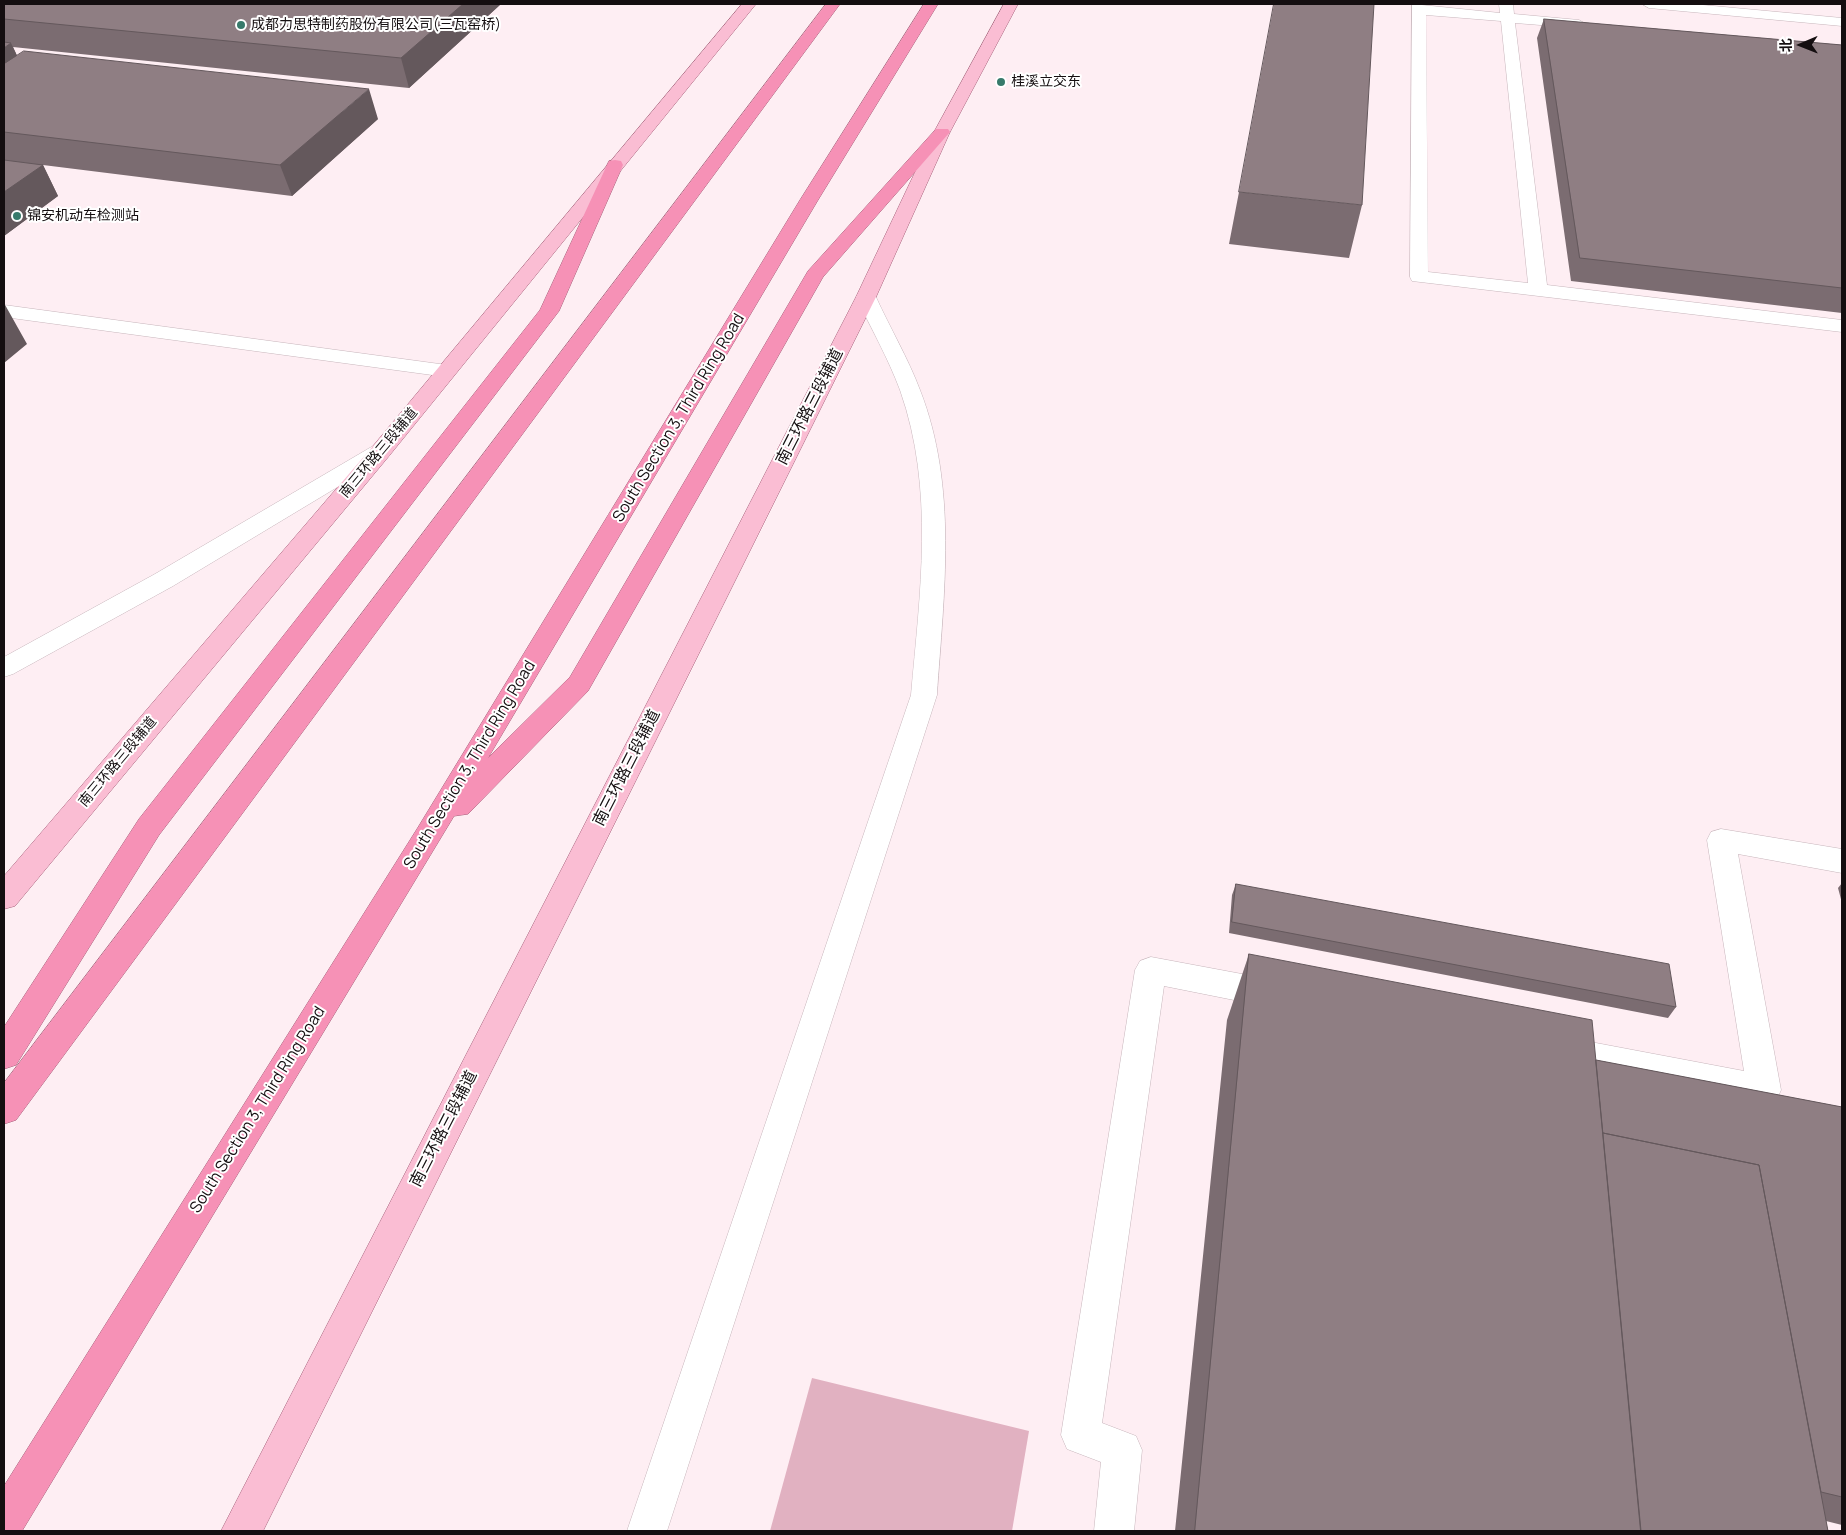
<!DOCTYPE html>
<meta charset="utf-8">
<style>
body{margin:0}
#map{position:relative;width:1846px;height:1535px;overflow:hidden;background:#feeef3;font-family:Manrope,"Noto Sans SC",sans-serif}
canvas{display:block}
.frame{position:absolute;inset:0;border:5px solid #140e10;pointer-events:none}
.north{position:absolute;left:1776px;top:20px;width:50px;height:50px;-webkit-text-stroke:4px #fff;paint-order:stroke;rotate:269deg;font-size:14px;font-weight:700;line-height:20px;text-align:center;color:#140e10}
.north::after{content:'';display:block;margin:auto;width:18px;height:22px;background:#140e10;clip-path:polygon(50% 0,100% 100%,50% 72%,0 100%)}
</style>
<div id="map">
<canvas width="1846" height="1535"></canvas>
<div class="frame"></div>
<div class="north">北</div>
</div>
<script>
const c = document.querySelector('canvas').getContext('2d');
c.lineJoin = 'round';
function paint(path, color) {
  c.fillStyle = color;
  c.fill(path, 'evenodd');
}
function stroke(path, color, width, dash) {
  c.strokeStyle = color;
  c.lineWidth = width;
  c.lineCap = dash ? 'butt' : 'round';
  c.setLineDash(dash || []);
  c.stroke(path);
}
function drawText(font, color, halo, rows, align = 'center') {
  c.font = font + ' Manrope,"Noto Sans SC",sans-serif';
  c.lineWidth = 4;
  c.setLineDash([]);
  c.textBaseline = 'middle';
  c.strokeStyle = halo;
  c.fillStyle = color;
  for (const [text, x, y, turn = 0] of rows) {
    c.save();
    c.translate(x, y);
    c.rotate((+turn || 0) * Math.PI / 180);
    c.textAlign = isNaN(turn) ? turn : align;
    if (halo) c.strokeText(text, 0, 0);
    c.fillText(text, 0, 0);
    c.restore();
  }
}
paint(new Path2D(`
 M812,1378L1029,1431L1012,1531H770Z`), '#e1b1c1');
const minor = new Path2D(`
 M1412,4L1500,13L1499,4H1513L1514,14L1579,20L1586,24L1579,28L1515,23L1547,285L1842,320V332L1412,281L1410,277ZM1426,15L1501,21L1528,283L1428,272Z
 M1642,4H1692L1842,18V26L1649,8Z
 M866,291L873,293L876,297C890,328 908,358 920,390C958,487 944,593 937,695L667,1531H627L911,695C920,593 935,489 900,390C888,358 871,328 856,297L859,293Z
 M4,305L447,365L454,367L457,371L454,375L447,377L4,317Z
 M381,444L389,446L392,451L389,456L173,586L13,674L4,677V657L155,574L373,446Z
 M1721,829L1842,849V873L1738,854L1781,1090L1776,1101L1764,1105L1559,1064L1548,1060L1543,1050L1548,1040L1559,1036L1744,1071L1707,840L1711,832Z
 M1151,957L1274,980L1285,984L1290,994L1285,1004L1274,1008L1164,986L1102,1423L1136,1436L1142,1450L1134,1531H1094L1101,1462L1067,1449L1061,1435L1135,970L1140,961Z`);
const major = new Path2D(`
 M742,4H756L389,456L15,906L4,909V876L373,446Z
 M1004,4H1018L950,132L876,297L263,1531H221L856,297L934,132Z`);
const highway = new Path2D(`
 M826,4H840L16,1120L4,1124V1083Z
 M924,4H938L818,200L488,758L570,677L808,271L936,129H948L950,132L823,277L588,691L468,814L454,816L22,1531H4V1486L417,829L800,200Z
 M615,160L621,161L623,165L559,311L159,835L16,1065L4,1069V1027L139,819L540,310L607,165L609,161Z`);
stroke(minor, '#c7b5bb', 1);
stroke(major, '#a7637c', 1);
stroke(highway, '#a7637c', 1);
paint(minor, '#fff');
paint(major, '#fabdd3');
paint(highway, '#f691b6');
paint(new Path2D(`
 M4,4H501L409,88L13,47L17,56L378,119L292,196L43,165L58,196L4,236Z
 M1544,19L1842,45V313L1571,281L1537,38Z
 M1239,192L1362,205L1349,258L1229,244Z
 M1842,883V903L1838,888Z
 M1236,884L1676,1007L1668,1018L1229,933L1232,895Z
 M1249,954L1596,1060L1842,1107V1525L1826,1521L1828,1531H1175L1227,1020Z`), '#7b6c71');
paint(new Path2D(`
 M463,4H501L409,88L401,58Z
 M11,43L25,72L4,86V48Z
 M369,89L378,119L292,196L280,165Z
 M43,165L58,196L4,236V192Z
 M4,303L27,344L4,363Z`), '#64585c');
const building = new Path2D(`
 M4,4H463L401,58L4,19Z
 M1274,4H1374L1362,205L1239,192Z
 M1544,19L1842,45V288L1580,258Z
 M4,42L11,43L4,48Z
 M24,51L369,89L280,165L4,132V64Z
 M4,160L43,165L4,192Z
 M1236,884L1669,964L1676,1007L1232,922Z
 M1249,954L1592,1020L1641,1531H1195Z
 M1596,1060L1842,1107V1497L1821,1492L1759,1165L1603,1133Z
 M1603,1133L1759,1165L1828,1531H1641Z`);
paint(building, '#8f7e83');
stroke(building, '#64585c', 1);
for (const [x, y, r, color] of [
 [241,25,5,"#377a6b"],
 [1001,82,5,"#377a6b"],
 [17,216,5,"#377a6b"]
]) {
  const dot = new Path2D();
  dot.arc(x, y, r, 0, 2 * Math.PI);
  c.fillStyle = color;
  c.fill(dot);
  stroke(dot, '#fff', 2);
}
drawText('14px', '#140e10', '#fff', [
 ["成都力思特制药股份有限公司(三瓦窑桥)",251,25],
 ["桂溪立交东",1011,82],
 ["锦安机动车检测站",27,216]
], 'left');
drawText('14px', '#140e10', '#fff', [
 ["南三环路三段辅道",379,453,-50],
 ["南三环路三段辅道",118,762,-50]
]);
drawText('16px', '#140e10', '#fff', [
 ["南三环路三段辅道",810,407,-63],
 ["South Section 3, Third Ring Road",679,418,-59],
 ["South Section 3, Third Ring Road",470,765,-59],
 ["南三环路三段辅道",627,768,-63],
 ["South Section 3, Third Ring Road",258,1110,-58],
 ["南三环路三段辅道",444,1129,-63]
]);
</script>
